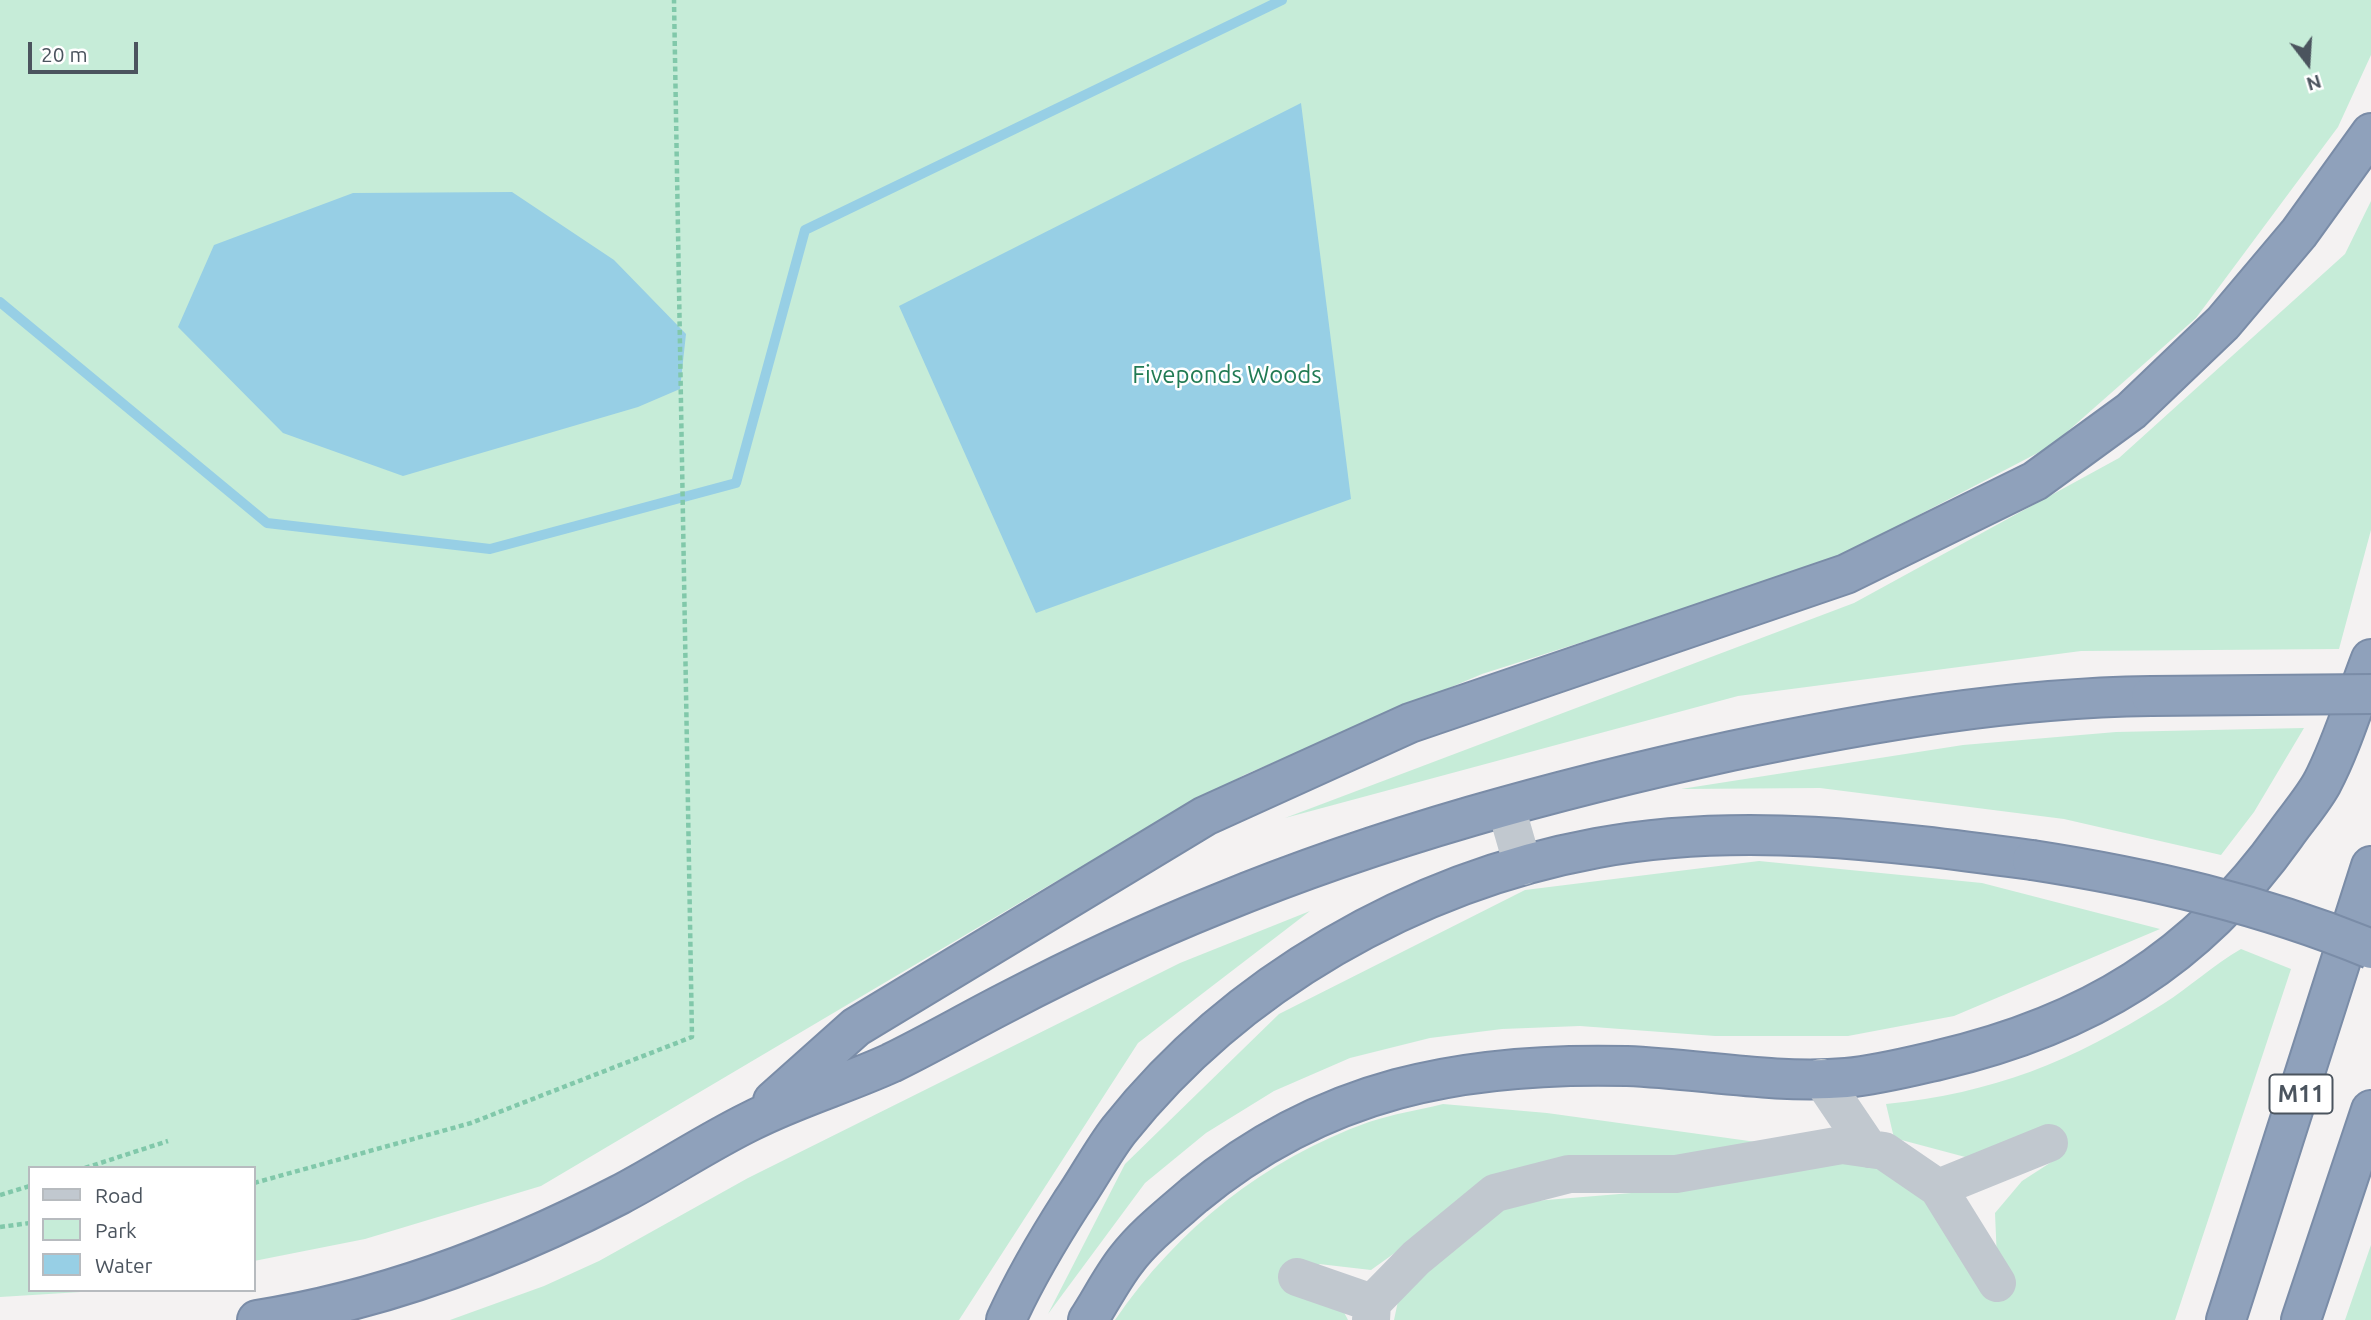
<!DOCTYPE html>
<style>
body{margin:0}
#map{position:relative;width:2371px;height:1320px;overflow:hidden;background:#f4f2f2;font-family:Ubuntu,sans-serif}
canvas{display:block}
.legend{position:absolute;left:28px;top:1166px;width:228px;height:126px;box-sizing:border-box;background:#fff;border:2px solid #b7bbbf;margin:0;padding:9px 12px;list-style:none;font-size:21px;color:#4b545e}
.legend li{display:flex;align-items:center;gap:14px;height:35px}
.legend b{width:35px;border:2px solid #b7bbbf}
.north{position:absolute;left:2273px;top:28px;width:70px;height:70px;-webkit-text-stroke:5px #fff;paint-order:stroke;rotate:163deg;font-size:19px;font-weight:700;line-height:28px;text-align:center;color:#4b545e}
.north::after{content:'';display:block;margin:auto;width:24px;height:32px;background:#4b545e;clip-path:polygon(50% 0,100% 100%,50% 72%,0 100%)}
.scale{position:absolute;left:28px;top:42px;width:110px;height:32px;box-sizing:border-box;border:4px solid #4b545e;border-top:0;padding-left:9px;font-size:21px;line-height:24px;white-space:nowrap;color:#4b545e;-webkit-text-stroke:5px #fff;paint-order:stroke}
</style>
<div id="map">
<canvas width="2371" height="1320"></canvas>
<ul class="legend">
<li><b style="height:9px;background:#c1c8cf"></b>Road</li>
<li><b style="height:19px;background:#c6ecd8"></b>Park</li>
<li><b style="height:19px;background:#97cfe5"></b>Water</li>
</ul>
<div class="north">N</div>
<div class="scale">20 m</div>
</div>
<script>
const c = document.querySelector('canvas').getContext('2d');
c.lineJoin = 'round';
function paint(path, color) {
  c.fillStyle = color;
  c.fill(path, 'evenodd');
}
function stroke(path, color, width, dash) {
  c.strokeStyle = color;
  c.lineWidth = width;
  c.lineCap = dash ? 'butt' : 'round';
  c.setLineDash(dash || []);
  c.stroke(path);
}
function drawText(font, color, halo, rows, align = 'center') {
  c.font = font + ' Ubuntu,sans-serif';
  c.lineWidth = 5;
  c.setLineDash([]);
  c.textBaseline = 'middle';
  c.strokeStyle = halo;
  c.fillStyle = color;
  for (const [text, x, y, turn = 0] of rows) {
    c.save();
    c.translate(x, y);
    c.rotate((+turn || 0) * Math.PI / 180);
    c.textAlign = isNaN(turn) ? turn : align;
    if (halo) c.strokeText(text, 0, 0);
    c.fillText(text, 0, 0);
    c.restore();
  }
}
paint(new Path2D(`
 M0,0H2371V55L2338,127L2196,318L2051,446L1821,566L1482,674L1244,775L1048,886L541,1186L365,1239L254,1261V1168H30V1290H113L0,1297Z
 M2371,201V530L2339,649L2081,651L1738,696L1285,818L1854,603L2119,458L2345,254Z
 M2304,728L2254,812L2221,855L2064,819L1820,788L1681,789L1963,745L2116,732Z
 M1759,861L1982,883L2160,929L1954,1016L1848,1036H1715L1580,1026L1502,1029L1430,1038L1350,1058L1274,1091L1206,1133L1145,1183L1048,1314L1125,1164L1279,1014L1525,890Z
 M1310,911L1138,1043L959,1320H450L544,1286L599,1261L748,1178L1180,963Z
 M2241,949L2291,969L2175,1320H1394L1401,1287L1510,1203L1656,1191L1779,1160L1875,1161L1997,1260L1995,1213L2022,1181L2053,1161L1969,1158L1894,1138L1886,1104C1994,1093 2071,1062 2163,1004C2190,987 2213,965 2241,949Z
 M1443,1104L1547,1113L1778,1145L1473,1197L1371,1270L1319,1264L1348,1320H1115C1177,1229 1265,1159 1369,1122C1393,1114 1419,1110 1443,1104Z
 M2371,1245V1320H2345Z`), '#c6ecd8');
paint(new Path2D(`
 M1301,103L1351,499L1036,613L899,306Z
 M512,192L614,260L686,334L680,389L638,407L403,476L283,433L178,327L214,245L353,193Z`), '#97cfe5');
stroke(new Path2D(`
 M0,302L267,523L490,549L736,483L805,230L1282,0`), '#97cfe5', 10);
const highway = new Path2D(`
 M773,1101L856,1027L1205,816L1410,723L1846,574L2035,481L2131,411L2223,323L2299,233L2371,133
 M257,1320C383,1300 505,1254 619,1195C663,1172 706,1143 751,1121C796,1098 845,1084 891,1063C930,1044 968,1022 1007,1002C1076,966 1146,933 1218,904C1383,836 1557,789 1731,751C1870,722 2009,698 2151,696
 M1006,1320C1025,1278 1047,1241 1072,1202C1088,1179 1102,1152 1119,1130C1236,983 1413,882 1597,848C1740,821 1889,841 2032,860
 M1088,1320C1101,1300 1112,1278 1126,1260C1144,1236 1171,1215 1194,1195C1323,1088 1463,1062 1627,1066C1700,1069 1773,1084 1846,1078C1877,1075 1909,1067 1939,1060C2088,1025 2196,960 2285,835C2297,818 2312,801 2322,783C2342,745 2355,700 2371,659
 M2226,1320L2371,866
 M2301,1320L2371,1110`);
stroke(highway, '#7a8ca7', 42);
stroke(new Path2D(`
 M85,1168L168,1141
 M254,1183L471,1123L692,1037L674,0
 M0,1195L30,1186
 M0,1227L30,1223`), '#81c8aa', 4.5, [5, 3.5]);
stroke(new Path2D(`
 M1506,807L1523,866
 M1821,1078L1869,1149
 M1938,1188L2049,1143
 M1297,1277L1372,1303
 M1371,1320L1372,1303L1416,1258L1495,1193L1569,1174H1676L1842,1145L1884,1151L1938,1188L1997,1283`), '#c1c8cf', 38);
stroke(highway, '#8fa1bb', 38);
const highwayBridge = new Path2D(`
 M2151,696L2371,694
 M2032,860C2148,878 2262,904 2371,949`);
stroke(highwayBridge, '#7a8ca7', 42, []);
stroke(highwayBridge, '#8fa1bb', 38);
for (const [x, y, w] of [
 [2301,1094,63]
]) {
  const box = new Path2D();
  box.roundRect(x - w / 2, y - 19.5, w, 39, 5);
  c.fillStyle = '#fff';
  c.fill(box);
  stroke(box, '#4b545e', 2);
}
drawText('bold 23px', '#4b545e', null, [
 ["M11",2301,1094]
]);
drawText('24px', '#217b54', '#fff', [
 ["Fiveponds Woods",1227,375]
]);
</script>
